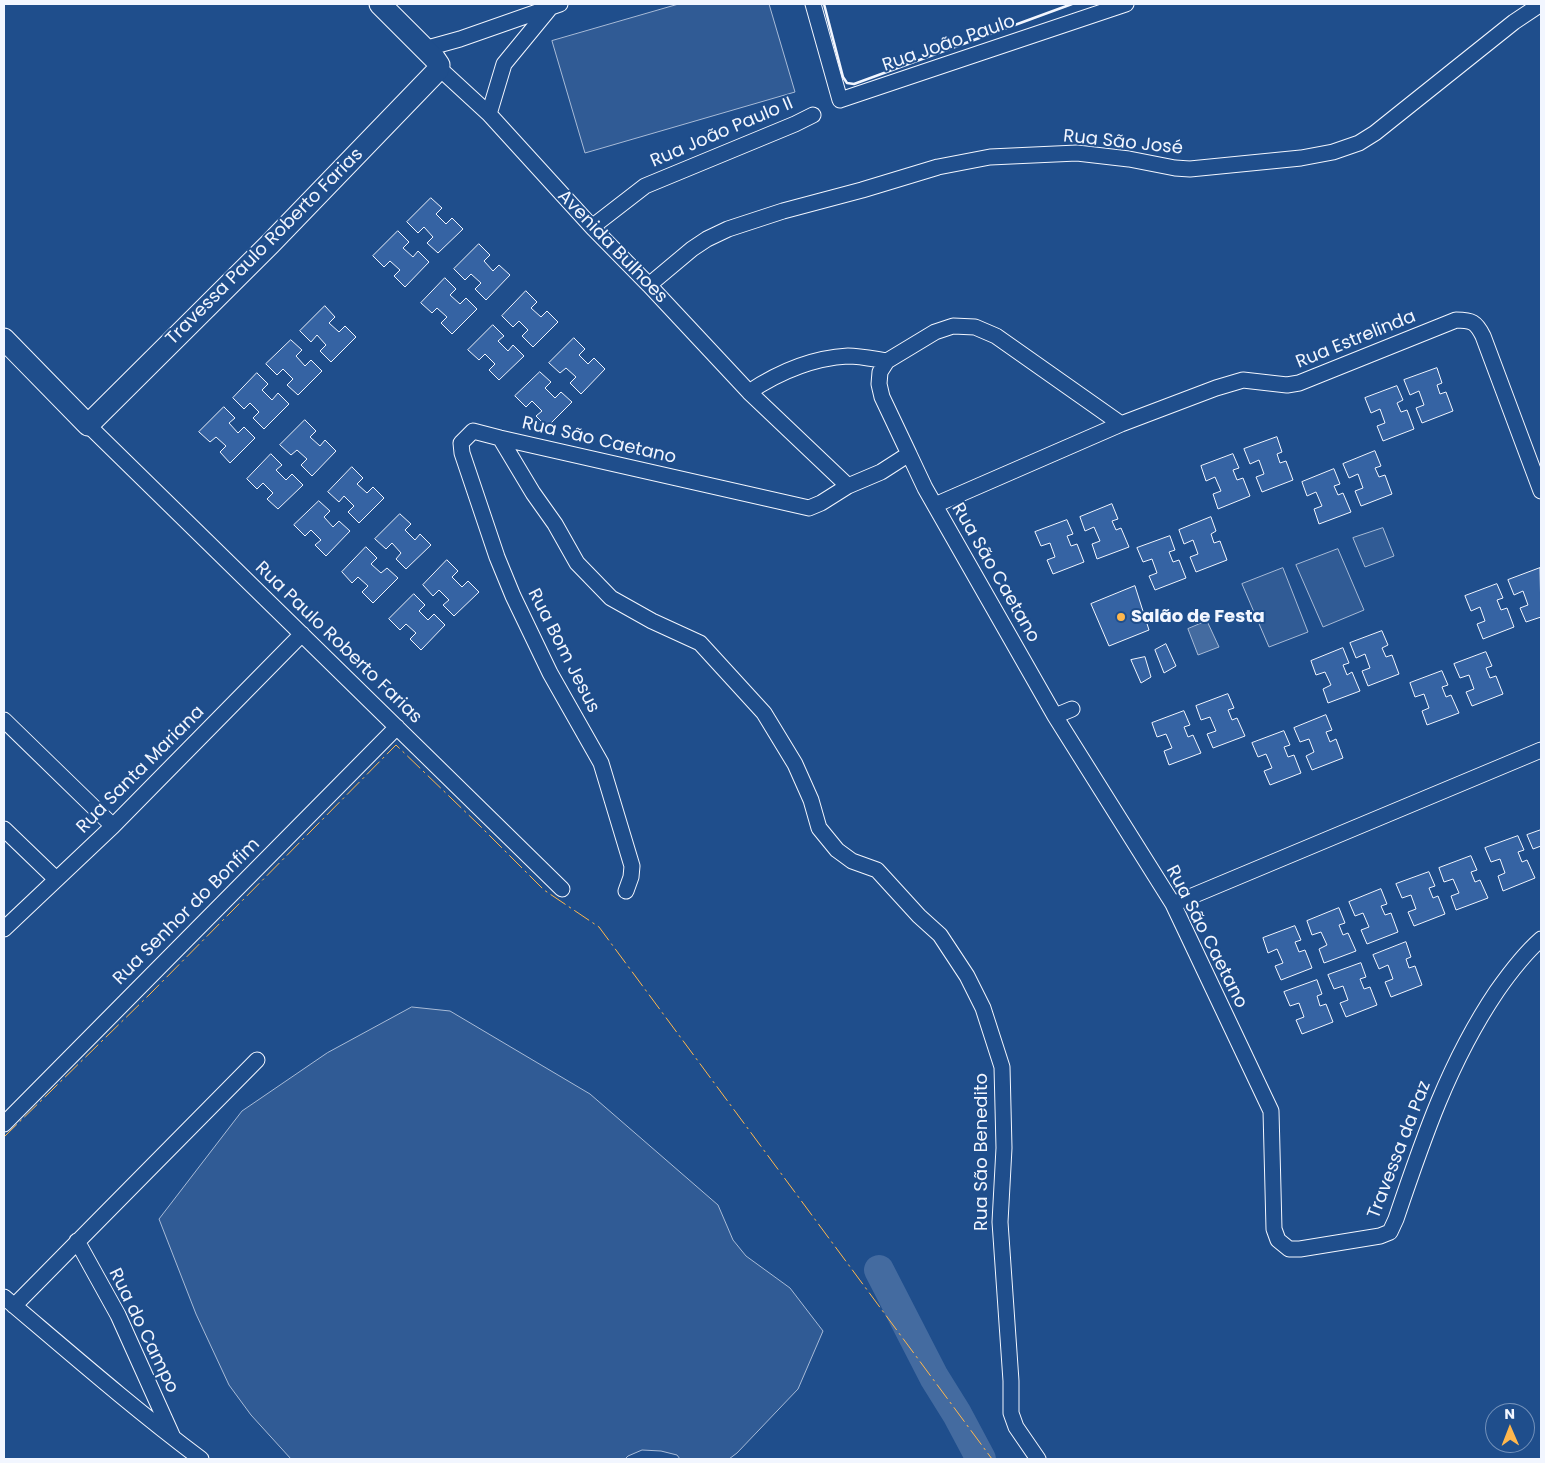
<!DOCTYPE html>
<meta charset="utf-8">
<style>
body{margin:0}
#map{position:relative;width:1545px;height:1463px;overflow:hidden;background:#1f4e8c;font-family:Poppins,sans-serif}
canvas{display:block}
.frame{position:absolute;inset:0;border:5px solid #f2f6ff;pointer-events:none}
.north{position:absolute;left:1485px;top:1403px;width:50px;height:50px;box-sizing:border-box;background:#1f4e8c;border:1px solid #7391ba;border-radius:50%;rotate:359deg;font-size:14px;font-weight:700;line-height:20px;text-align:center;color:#f2f6ff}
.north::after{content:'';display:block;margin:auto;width:18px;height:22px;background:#ffb74d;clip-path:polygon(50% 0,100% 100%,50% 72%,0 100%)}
</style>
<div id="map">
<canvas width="1545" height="1463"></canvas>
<div class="frame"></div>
<div class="north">N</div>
</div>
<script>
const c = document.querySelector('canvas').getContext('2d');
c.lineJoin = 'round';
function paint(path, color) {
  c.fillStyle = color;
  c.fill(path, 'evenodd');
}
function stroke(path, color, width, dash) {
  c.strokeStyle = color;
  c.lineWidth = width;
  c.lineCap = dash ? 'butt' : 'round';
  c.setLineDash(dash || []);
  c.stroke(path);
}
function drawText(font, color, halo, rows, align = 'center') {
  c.font = font + ' Poppins,sans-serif';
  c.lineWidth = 4;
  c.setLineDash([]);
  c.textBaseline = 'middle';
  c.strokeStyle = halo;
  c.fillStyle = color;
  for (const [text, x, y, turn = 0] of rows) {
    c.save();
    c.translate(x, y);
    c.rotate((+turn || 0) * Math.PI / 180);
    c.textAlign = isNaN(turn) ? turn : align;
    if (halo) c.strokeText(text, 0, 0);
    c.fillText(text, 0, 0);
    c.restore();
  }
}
const built = new Path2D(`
 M679,4H769L795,92L585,153L552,41Z
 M1383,528L1394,556L1365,567L1353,538Z
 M1338,549L1364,610L1323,627L1296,565Z
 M1283,568L1308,632L1269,647L1242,584Z
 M412,1007L450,1011L590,1094L718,1205L733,1240L746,1256L790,1288L823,1331L798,1389L737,1453L729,1459H680L677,1455L661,1451L642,1450L628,1456L625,1459H291L251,1415L229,1385L196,1314L159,1219L242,1111L327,1053Z`);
paint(built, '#305b95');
stroke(built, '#a8bbd7', 1);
const water = new Path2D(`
 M1207,621L1219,647L1198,655L1188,629Z`);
paint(water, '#446ba0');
stroke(water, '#a8bbd7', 1);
stroke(new Path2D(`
 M879,1270L934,1377L957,1414L981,1459`), '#446ba0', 30);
const building = new Path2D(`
 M431,198L442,208L436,214L446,224L452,218L463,229L438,253L427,243L433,237L424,227L418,233L407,222Z
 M398,231L409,242L403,248L413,257L418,251L429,262L405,287L394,276L400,270L390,261L384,267L373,256Z
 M479,244L490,255L484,261L493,271L499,265L510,275L486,300L475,289L481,283L471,274L465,280L454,269Z
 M445,278L456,289L450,295L460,304L466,298L477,309L452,334L441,323L447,317L437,308L432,313L421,303Z
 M526,291L537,302L531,308L541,317L547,311L558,322L533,347L522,336L528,330L519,321L513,327L502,316Z
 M325,306L335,317L329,323L339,332L345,326L356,337L331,362L320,351L326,345L317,335L311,342L300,331Z
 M493,325L504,336L498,341L508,351L513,345L524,356L499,380L489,370L495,364L485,354L479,360L468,350Z
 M574,338L585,349L579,355L588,364L594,358L605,369L581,394L570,383L576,377L566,368L560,373L549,363Z
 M291,340L302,350L296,356L305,366L311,360L322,371L298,395L287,385L293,379L283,369L277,375L266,364Z
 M1437,368L1442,383L1437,385L1440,394L1446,392L1453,411L1422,423L1416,408L1424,405L1419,391L1410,395L1404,380Z
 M540,372L551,382L545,388L555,398L561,392L572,402L547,427L536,416L542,411L532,401L526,407L515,396Z
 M257,373L268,384L262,390L272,400L278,393L289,404L264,429L253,418L259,412L250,403L244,409L233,398Z
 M1397,386L1403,400L1397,403L1401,412L1407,410L1414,429L1383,441L1377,426L1385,423L1380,409L1371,413L1365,398Z
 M224,407L235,418L229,423L238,433L244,427L255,438L230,463L220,452L226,446L216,437L210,442L199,432Z
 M305,420L316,431L310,437L320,446L325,440L336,451L312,476L301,465L307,459L297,450L291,455L280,445Z
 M1277,437L1282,452L1277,454L1280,463L1286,461L1293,480L1262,492L1256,477L1264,474L1259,460L1250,464L1244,449Z
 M1375,451L1381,466L1375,468L1379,477L1385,475L1392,494L1361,506L1355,491L1363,488L1358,474L1349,478L1343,464Z
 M271,454L282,465L276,470L286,480L292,474L303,485L278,509L267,499L273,493L263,483L257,489L247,479Z
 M1233,454L1239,468L1233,470L1237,480L1243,478L1250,496L1218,509L1213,494L1221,491L1215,477L1206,481L1201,466Z
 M352,467L363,478L357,484L367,493L373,487L384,498L359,523L348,512L354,506L344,496L339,502L328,492Z
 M1334,469L1340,484L1334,486L1338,495L1343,493L1351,512L1319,524L1314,509L1322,506L1316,492L1307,496L1302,482Z
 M319,501L330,511L324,517L333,527L339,521L350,531L326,556L315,545L321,540L311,530L305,536L294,525Z
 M1112,504L1118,519L1112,521L1116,530L1121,528L1129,547L1097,559L1092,544L1100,541L1094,527L1085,531L1080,517Z
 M400,514L411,524L405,530L415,540L420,534L431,545L406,569L396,559L401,553L392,543L386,549L375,539Z
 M1211,517L1216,531L1211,534L1214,543L1220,541L1227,560L1196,572L1190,557L1198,554L1193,540L1184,544L1179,530Z
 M1067,520L1073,534L1067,536L1071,546L1077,544L1084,562L1053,574L1047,560L1055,557L1050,543L1041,546L1035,532Z
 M1170,536L1175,550L1169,552L1173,562L1179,560L1186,578L1155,590L1149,576L1157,573L1152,559L1143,562L1137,548Z
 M366,547L377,558L371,564L381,573L387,568L398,578L373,603L362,592L368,586L358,577L352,583L342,572Z
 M447,560L458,571L452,577L462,587L468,581L479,592L454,616L443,605L449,600L439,590L433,596L423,585Z
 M1540,568L1541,617L1526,622L1520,608L1528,605L1523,591L1514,595L1508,580Z
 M1497,584L1503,598L1497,600L1501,610L1507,608L1514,627L1483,639L1477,624L1485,621L1480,607L1471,611L1465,596Z
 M1135,586L1149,630L1109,646L1091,604Z
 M414,594L425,605L419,611L428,620L434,614L445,625L421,650L410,639L416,633L406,624L400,630L389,619Z
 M1382,631L1388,645L1382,648L1386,657L1392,655L1399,674L1368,686L1362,671L1370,668L1365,654L1356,658L1350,643Z
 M1166,644L1176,666L1164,673L1155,650Z
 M1343,648L1349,663L1343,665L1347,675L1352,672L1360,691L1328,703L1323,689L1331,685L1325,672L1316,675L1311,661Z
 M1486,652L1492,666L1486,668L1490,678L1496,676L1503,694L1472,706L1466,692L1474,689L1469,675L1460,678L1454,664Z
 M1145,657L1151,677L1141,683L1131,660Z
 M1442,671L1448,685L1442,687L1446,697L1451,695L1459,713L1427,725L1422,711L1429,708L1424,694L1415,697L1410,683Z
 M1228,694L1234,708L1228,710L1232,720L1237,718L1245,736L1213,748L1207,734L1216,731L1210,717L1201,720L1196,706Z
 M1184,711L1190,725L1184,727L1188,737L1193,735L1201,753L1169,765L1164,751L1172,748L1166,734L1157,737L1152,723Z
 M1326,715L1332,730L1326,732L1330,742L1336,739L1343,758L1312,770L1306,756L1314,752L1309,739L1300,742L1294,728Z
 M1284,731L1290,745L1284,747L1288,757L1294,755L1301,773L1270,785L1264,771L1272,768L1266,754L1258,757L1252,743Z
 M1541,830V846L1533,849L1527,835Z
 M1518,836L1524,850L1518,852L1522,862L1527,860L1535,878L1503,891L1498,876L1505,873L1500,859L1491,862L1485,848Z
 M1471,856L1477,870L1471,872L1475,882L1480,880L1488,898L1456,910L1451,896L1459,893L1453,879L1444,882L1439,868Z
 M1429,872L1435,886L1429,888L1433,898L1438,896L1445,914L1414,926L1408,912L1416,909L1411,895L1402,898L1396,884Z
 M1381,889L1387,904L1381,906L1385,915L1391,913L1398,932L1367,944L1361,930L1369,927L1363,913L1355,916L1349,902Z
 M1339,908L1345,923L1339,925L1343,935L1348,933L1356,951L1324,963L1319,949L1327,945L1321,932L1312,935L1307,921Z
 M1295,926L1301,940L1295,942L1299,952L1305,950L1312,968L1281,980L1275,966L1283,963L1277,949L1268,953L1263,938Z
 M1406,942L1411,957L1406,959L1409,968L1415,966L1422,985L1391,997L1385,982L1393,979L1388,965L1379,969L1373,955Z
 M1361,963L1366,977L1360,979L1364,989L1370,987L1377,1005L1346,1017L1340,1003L1348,1000L1343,986L1334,989L1328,975Z
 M1317,980L1322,994L1317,996L1320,1006L1326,1004L1333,1022L1302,1034L1296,1020L1304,1017L1299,1003L1290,1006L1284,992Z`);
paint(building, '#3563a3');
stroke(building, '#f2f6ff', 1);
const street = new Path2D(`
 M813,4L840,100L1126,4
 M424,49L460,39L560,4
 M439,68L489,114L592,227L649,285L749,392L848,486
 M489,114L504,64L550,8
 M592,227L645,186L795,124L813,115
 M649,285L692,249L707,239L728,229L783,211L862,190L938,167L990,157L1077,153L1129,159L1175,168L1190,169L1301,158L1333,152L1359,143L1375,133L1514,22L1541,4
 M749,392C779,372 811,358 848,356C860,356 874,359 887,361
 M88,425L562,889
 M500,438L533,493L555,524L577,563L611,598L652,621L700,643L764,713L795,764L811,800L819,828L837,850L852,861L877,870L919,916L940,935L967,976L983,1008L1002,1067L1004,1148L1000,1222L1011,1381V1413L1016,1427L1038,1459
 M909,454L882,397L879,384L880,372L887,361L935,332L953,326L975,327L996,336L1121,424
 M935,505L1121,424L1216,388L1243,380L1287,385L1299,383L1456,320C1472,320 1476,322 1483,336L1541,491
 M1055,716L1072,709
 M4,720L113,826
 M4,829L56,879
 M626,891L631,877L632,866L601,763L550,673L513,596L497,557L462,453L461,443L473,431L500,438L809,508L821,503L848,486L881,472L909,454L925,488L1055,716L1173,904L1271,1111L1274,1229L1278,1240L1289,1249H1300L1380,1236L1390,1232L1396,1219C1423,1139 1449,1062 1497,991C1511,971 1524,954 1541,939
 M1173,904L1541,750
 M4,929L113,826L302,634
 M4,1124L397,727
 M77,1241L118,1315L172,1435
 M4,1297C69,1352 133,1408 201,1459
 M14,1306L257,1060`);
const secondary = new Path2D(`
 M4,339L88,425L270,244L438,70L439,65L435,59L380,4`);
stroke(street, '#f2f6ff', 17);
stroke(secondary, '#f2f6ff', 23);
stroke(street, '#1f4e8c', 15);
stroke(secondary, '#1f4e8c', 21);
stroke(new Path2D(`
 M824,4L843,77L847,83L854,84L1072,4`), '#f2f6ff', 2.5);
stroke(new Path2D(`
 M4,1137L150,994L396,745L479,825L544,890L599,927L992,1459`), '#ffb74d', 1, [18, 4, 2.5, 4]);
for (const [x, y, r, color] of [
 [1121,617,5,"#ffb74d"]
]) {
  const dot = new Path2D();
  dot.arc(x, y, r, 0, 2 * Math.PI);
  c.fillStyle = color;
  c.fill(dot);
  stroke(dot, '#1f4e8c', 2);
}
drawText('18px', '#f2f6ff', '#1f4e8c', [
 ["Rua João Paulo",949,44,-19],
 ["Rua João Paulo II",722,133,-23],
 ["Rua São José",1123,143,6],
 ["Travessa Paulo Roberto Farias",265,247,-45],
 ["Avenida Bulhoes",612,247,46],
 ["Rua Estrelinda",1356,340,-22],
 ["Rua São Caetano",599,441,13],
 ["Rua São Caetano",995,573,60],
 ["Rua Paulo Roberto Farias",338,643,44],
 ["Rua Bom Jesus",563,651,63],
 ["Rua Santa Mariana",141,770,-45],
 ["Rua Senhor do Bonfim",187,912,-45],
 ["Rua São Caetano",1206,937,63],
 ["Travessa da Paz",1400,1150,-69],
 ["Rua São Benedito",982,1152,-90],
 ["Rua do Campo",143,1331,64]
]);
drawText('bold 18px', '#f2f6ff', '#1f4e8c', [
 ["Salão de Festa",1131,617]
], 'left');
</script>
